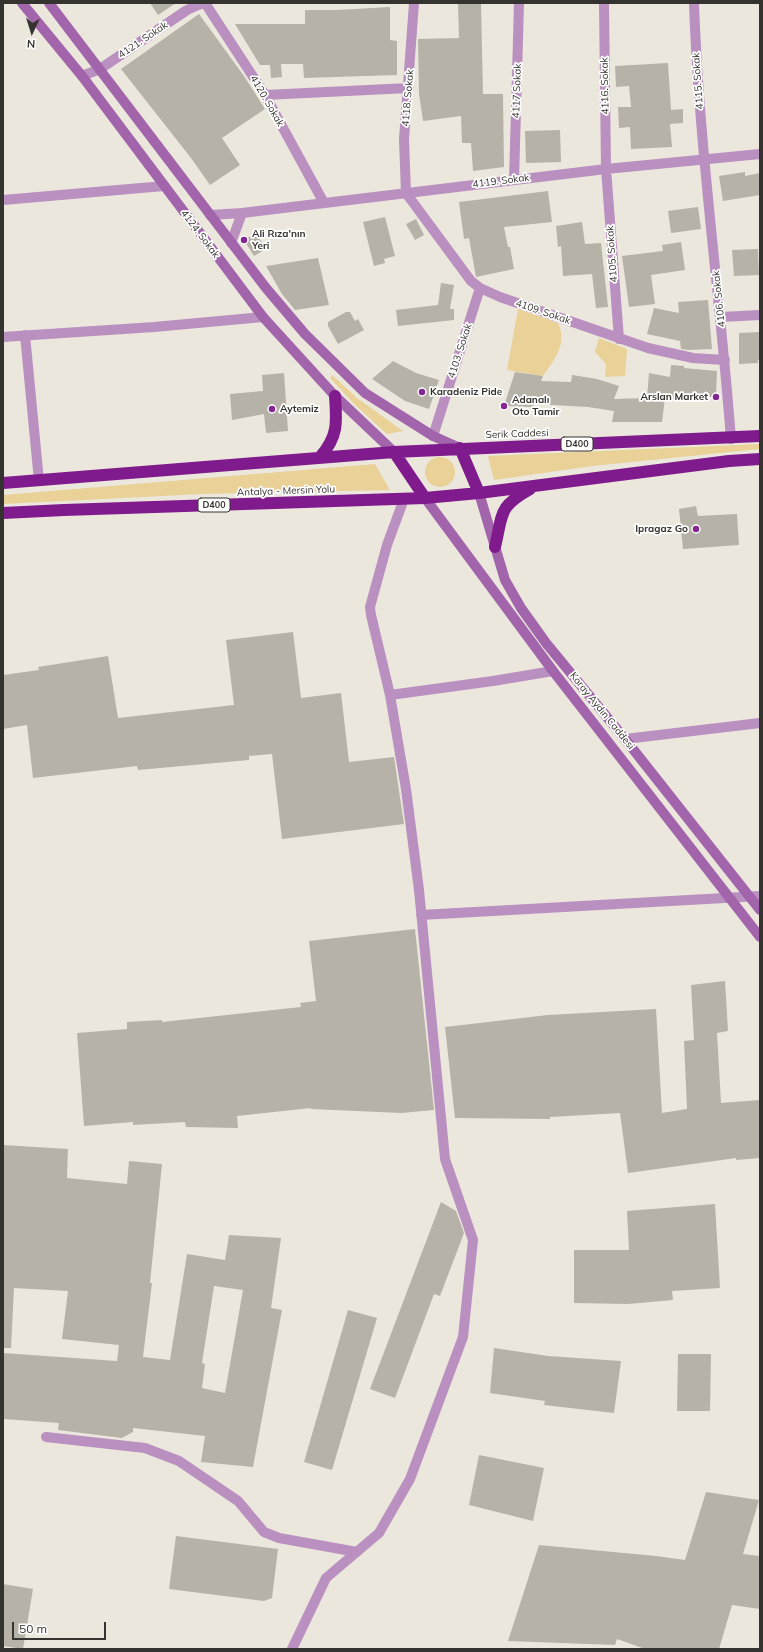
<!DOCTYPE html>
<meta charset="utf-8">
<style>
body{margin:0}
#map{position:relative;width:763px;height:1652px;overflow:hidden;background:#ebe7dc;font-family:Mulish,sans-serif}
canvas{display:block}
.frame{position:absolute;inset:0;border:4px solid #35332f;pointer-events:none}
.north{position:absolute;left:12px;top:12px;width:40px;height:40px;-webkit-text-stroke:3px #fff;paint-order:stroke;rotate:184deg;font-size:11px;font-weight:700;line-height:16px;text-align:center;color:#35332f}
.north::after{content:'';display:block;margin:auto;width:14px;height:18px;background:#35332f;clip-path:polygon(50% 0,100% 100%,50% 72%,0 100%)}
.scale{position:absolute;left:12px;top:1622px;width:94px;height:18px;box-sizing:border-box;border:2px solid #35332f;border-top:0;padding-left:5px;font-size:12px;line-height:14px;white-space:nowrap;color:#35332f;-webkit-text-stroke:3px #fff;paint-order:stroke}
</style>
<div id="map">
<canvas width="763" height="1652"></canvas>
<div class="frame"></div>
<div class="north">N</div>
<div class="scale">50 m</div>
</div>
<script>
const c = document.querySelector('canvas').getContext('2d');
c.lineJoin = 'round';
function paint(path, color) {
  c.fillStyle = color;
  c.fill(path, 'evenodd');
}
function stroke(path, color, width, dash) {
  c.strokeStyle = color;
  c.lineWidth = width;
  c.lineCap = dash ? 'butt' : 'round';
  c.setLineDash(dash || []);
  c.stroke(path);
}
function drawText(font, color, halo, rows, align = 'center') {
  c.font = font + ' Mulish,sans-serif';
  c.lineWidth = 3.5;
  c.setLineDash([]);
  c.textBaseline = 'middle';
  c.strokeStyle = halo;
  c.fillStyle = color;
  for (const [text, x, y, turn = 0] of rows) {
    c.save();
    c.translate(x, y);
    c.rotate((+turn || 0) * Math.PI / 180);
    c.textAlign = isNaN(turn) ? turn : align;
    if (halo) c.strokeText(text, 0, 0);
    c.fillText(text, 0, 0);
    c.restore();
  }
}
paint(new Path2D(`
 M518,309L558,323C568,344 554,360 543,376L507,370Z
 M599,338L627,349L625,376L605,377L606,364L595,352Z
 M332,375L357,398L403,431L387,434L354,404L330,378Z
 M760,444V449L592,466L494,480L488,456Z
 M425 472a15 15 0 1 1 30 0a15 15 0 1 1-30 0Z
 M375,464L390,490L203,494L3,504V495Z`), '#e9d197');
paint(new Path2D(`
 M150,3H176L158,15Z
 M458,3H481L483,94H503L504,167L473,171L471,143H462L461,116L423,121L419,94L418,39L459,38Z
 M390,7V40L397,41V75L304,78L303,64H281L282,77L271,78L270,65H260L235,24H305V10H337Z
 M199,14L244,76L265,109L222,138L240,165L210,185L191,158L121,69Z
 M668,63L671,110L683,109V123L670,124L672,147L631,149L630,127L619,128L618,107H631L629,86L616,87L615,66Z
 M560,130L561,162L526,163L525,131Z
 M745,172V176L760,173V195L723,201L719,176Z
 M548,191L552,222L504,227L508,247H510L514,269L476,277L469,238L464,239L459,202Z
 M698,207L701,229L671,233L668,211Z
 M385,217L395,256L384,259L385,263L374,266L363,222Z
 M416,219L424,235L415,240L406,224Z
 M582,222L585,244L601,243L608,307L596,308L592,274L563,276L561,246L558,247L556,226Z
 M256,233L266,249L254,256L244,240Z
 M681,242L685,270L651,275L655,304L629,307L622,256L663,251L662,245Z
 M758,249L759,275L734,276L732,250Z
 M318,258L329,305L295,310L282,294L266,266Z
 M441,283L454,285L450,309H454V320L398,326L396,310L438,305Z
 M708,300L712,349L689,350L681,349L680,341L647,334L654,308L679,313L678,302Z
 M346,312H350L355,321L358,319L364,330L338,344L328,326V322Z
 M760,332V360H758V363L739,364V333Z
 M393,361L416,373L439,380L429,409L405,401L372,379Z
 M671,365L684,366V368L717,371L716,397H679L678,399L665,398L662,422H612L614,411L588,407L534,404L533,407L504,406L515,372L543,376L541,381L571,382L572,375L597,379L619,386L614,399L647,398L649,373L670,377Z
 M284,373L288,431L266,433L264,414L232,420L230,394L263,391L262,375Z
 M696,506L698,516L737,514L739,545L683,549L679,509Z
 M293,632L301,698L341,693L349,762L394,757L404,824L282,839L272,754L249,756V760L138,770L137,766L33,778L27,725L3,729V675L39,670L38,667L108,656L118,718L234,705L226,640Z
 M415,929L434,1110L401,1113L311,1109V1108L237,1116L238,1128L186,1127L185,1122L133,1125V1122L84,1126L77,1033L127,1029V1022L162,1020V1022L301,1007L300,1003L316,1001L309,941Z
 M725,981L728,1031L717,1033L721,1103L760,1100V1158L736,1160V1158L628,1173L620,1113L550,1117V1119L455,1118L445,1027L548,1015L656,1009L662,1113L687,1109L684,1041L694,1040L691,985Z
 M3,1145L68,1149L67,1178L127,1184L129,1161L162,1164L150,1283H152L143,1357L170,1360L187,1254L225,1260L229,1235L281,1238L271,1308L282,1310L253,1467L201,1462L205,1436L133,1428V1432L122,1438L58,1430L59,1423L3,1419V1353L117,1361L119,1345L62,1339L68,1291L14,1288L11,1348H3ZM214,1286L243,1290L225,1393L202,1388L205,1364L202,1363Z
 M441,1202L456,1211L464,1233L440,1296L434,1294L395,1398L370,1389Z
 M715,1204L720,1288L672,1291L673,1300L628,1304L574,1303V1250H629L627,1211Z
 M348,1310L377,1318L332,1470L304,1462Z
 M494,1348L548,1356L621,1361L614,1413L544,1405L545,1401L490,1393Z
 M678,1354H711L710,1411H677Z
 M479,1455L544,1468L533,1521L469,1505Z
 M706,1492L759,1500L743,1554L760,1556V1609L732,1605L719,1649H645L617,1639L615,1645L508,1641L539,1545L656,1556L685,1560Z
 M176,1536L278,1549L272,1598L264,1601L169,1589Z
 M3,1584L33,1589L23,1649L3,1646Z`), '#b6b2a8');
stroke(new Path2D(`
 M205,3L265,95L324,203
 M414,3L404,139L406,193L471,281L480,288L500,297L648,348L693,358L725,360
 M604,3L606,169L619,339
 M694,3C699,149 720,293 731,439
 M82,76L100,69L187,10L203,3
 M265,95L409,88
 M514,180L519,3
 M3,200L164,186
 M242,213L606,169L760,154
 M210,215L242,213L231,243
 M721,317L760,315
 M25,335L39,481
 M3,337L154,327L263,317
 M433,436L480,288
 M390,695L493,681L553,671
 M625,739L760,723
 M421,915L760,896
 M46,1437L145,1448L179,1461L238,1501L264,1532L279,1538L357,1552
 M292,1649L326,1578L379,1533L410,1479L463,1337L473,1240L445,1159L419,890L406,789L390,695L371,615L370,607L387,545L404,499`), '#ba90c0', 10);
stroke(new Path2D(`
 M22,3L82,76L263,317L335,396L394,452
 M49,3L266,288L305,334L365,393L433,436L460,448
 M479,493L505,580L521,608L546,643L625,739L760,910
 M425,498L553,671L760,937`), '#a264ab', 10);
stroke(new Path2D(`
 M460,448L479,493
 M394,452L425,498
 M320,457C338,437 337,423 335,396
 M3,483L394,452L760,436
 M3,513L64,510L425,498L479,493L729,461L760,459
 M495,547C503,513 498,507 530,489`), '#7f1b8d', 12);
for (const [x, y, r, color] of [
 [244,240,4,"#852792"],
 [422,392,4,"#852792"],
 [716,397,4,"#852792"],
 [504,406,4,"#852792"],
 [272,409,4,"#852792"],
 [696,529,4,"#852792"]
]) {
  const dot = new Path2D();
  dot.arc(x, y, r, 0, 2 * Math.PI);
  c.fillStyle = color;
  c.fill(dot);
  stroke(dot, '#fff', 1.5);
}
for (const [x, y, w] of [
 [577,444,32],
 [214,505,32]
]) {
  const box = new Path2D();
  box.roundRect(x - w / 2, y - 7, w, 14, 3);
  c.fillStyle = '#fff';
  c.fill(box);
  stroke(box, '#35332f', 1);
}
drawText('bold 9px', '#35332f', null, [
 ["D400",577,444],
 ["D400",214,505]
]);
drawText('10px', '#35332f', '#fff', [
 ["4121. Sokak",143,40,-34],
 ["4115. Sokak",698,81,-94],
 ["4116. Sokak",605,86,-91],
 ["4117 Sokak",517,91,-88],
 ["4118. Sokak",408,98,-85],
 ["4120. Sokak",267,101,60],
 ["4119. Sokak",501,181,-7],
 ["4124. Sokak",200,234,53],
 ["4105. Sokak",612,254,-94],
 ["4106. Sokak",719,299,-96],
 ["4109. Sokak",543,312,19],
 ["4103. Sokak",460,351,-72],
 ["Serik Caddesi",517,434,-2],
 ["Antalya - Mersin Yolu",286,491,-2],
 ["Koray Aydın Caddesi",602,711,51]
]);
drawText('bold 10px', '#35332f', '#fff', [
 ["Ali Rıza'nın",252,234],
 ["Yeri",252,246],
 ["Karadeniz Pide",430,392],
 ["Arslan Market",708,397,"right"],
 ["Adanalı",512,400],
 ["Oto Tamir",512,412],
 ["Aytemiz",280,409],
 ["Ipragaz Go",688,529,"right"]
], 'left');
</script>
